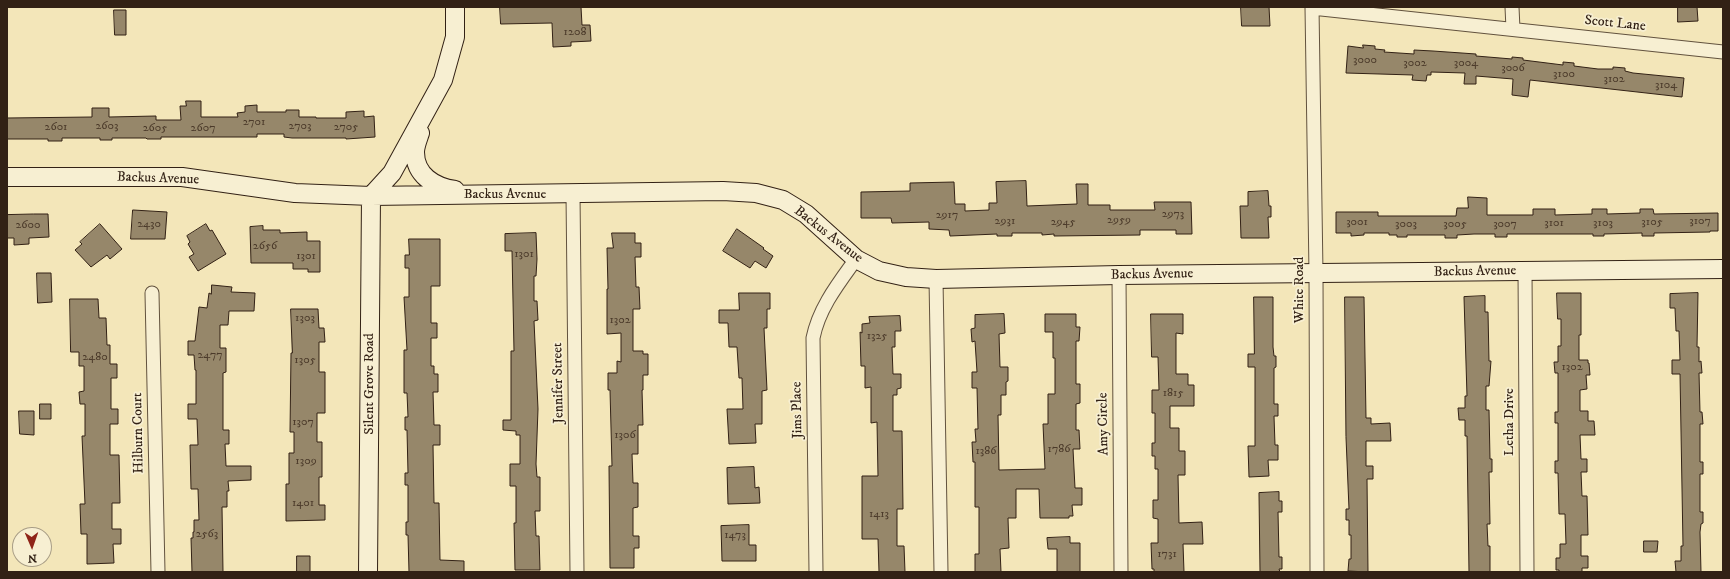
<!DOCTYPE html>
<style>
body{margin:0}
#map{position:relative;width:1730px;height:579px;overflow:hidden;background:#f3e6b9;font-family:"IM FELL DW Pica",serif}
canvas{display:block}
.frame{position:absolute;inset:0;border:8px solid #322115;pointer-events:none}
.north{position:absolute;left:12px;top:527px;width:40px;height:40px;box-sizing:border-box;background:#f7efd2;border:1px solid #a89d86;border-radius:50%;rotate:178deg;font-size:11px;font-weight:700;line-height:16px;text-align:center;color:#322115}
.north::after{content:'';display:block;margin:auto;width:14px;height:18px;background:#8f2418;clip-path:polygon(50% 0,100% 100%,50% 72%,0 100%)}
</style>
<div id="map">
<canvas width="1730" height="579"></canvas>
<div class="frame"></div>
<div class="north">N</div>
</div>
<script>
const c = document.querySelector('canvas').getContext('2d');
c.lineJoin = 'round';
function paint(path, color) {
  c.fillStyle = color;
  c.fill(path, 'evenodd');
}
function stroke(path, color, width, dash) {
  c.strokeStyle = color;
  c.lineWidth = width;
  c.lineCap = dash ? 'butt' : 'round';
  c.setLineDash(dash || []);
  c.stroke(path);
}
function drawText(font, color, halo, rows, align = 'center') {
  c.font = font + ' "IM FELL DW Pica",serif';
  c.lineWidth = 3.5;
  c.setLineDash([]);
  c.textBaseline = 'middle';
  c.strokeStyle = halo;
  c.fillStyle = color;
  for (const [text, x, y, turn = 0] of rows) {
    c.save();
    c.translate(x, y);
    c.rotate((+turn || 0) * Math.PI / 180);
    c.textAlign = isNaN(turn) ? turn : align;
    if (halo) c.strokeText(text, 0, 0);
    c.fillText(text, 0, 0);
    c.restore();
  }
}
const building = new Path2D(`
 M500,7H581L582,25H590L591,41L571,42V46L553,47L552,23L501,24Z
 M1241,7H1269L1270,26H1242Z
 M1678,7H1697L1698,21L1678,22Z
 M114,10H126V35H115Z
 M1363,45L1375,46V49L1385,50L1384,52L1414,54V50L1433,51L1476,54V56L1512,59V57L1523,58V60L1563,65V62L1574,63V66L1598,69H1613V67L1625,68V71L1633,73L1684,78L1682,97L1530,80L1528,97L1512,95L1513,79L1476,76V84H1464L1465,73L1431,72V75H1427L1426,81L1412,80L1413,75L1346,73L1348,46L1363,48Z
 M186,101H201V117H238L237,113L245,112V106L257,105V112H286V110H299V117H316V118H346V112L364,111V117L374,116L375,137L346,139V138H292L284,137V134H257V137H161V139H147L146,138H112V140H100V138H62V141H48V139H7V118L92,117V108H109V117L156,116V120H181L180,106H186Z
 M1026,181L1027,206L1077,204L1076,184H1088V205H1110V210H1155L1154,202H1191L1192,234H1176V230H1140V235L1054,236V234L1042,235V233H1012V236H997V234L950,236L949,230L929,229V222L892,223L891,218H861V192L910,191V183L954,182L955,204H965V211L989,210V203H997L996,182Z
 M1268,191L1269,206H1271V217H1268L1269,238H1241L1240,206H1248V192Z
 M1468,197L1487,198V215H1533V209H1555V215L1592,214V209H1607V214L1640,213V209H1653L1654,214L1718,213V231H1710V232L1654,233V236H1642V233L1604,234V236H1593V234H1507V237H1495V234H1474L1457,235V238H1445V235H1407V237H1397V235H1389V233H1364V235L1351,236V233H1336V212H1378V216H1456L1457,208H1468Z
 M133,210L167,212L165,239H131Z
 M34,214H48L49,237L29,238V244L14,245V238H7V215Z
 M100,224L122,249L110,259L107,255L91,267L75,250L82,244L80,242Z
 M206,224L210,231L212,230L226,254L198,271L189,257L194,254L188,244L190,242L187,236Z
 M263,226V230H280V233L307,232V241H320V272H308V269H293V263H251L250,227Z
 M737,229L764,248L763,249L773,256L766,268L755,261L750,268L723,251Z
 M536,233L537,259L536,276H534V301H537L538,320L534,321L538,409L536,464L537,477H540V511H535L536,536H539L540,570H515L514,523H516V486H510V464H520V435H516V431L503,430V420H511V351H514L512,251H505V234Z
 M612,233H635V243H641V257H635L636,287H639L640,309H633V351H643V354H648V375H643V390H642L643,425H638V454H632L633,483H638V507L633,508V536H639V548H634V568H610L609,466H612L610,390H608V373H617V361L621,362V333L607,334V289H608L607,248H613Z
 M409,239H440V286H431V323H437V338H431V366H434V374H438V392H433L434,425H440V445H433L434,503H439L440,560L464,561V572H409L408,535H406V522H408V485H405V473H408L407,430H405V417H408L407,393H404V350H407L404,297H409V268H405V255H409Z
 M37,273H51L52,302L38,303Z
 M212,285L232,287L231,292L255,293L254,311H229L228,325H220V348H226V372L223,373V430H229V444H225L226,466H251V480L228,481L229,491H227V507H222L223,572H192L191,538H193V532H194V520H199L198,489H191L190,445H198L197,419H188V404H196V370H195L194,355H188V341H195L199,307L207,308L209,293L211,294Z
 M739,293H770V309H767V328H764L767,390L762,391V424H755L756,443L729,444L727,409H743L742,378H739L737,347H729L728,323H719V310H739Z
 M1557,293H1581V335H1579V360H1588V363H1589L1590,375H1586L1587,389L1580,390V411H1588V421H1594L1595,435H1580L1581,459H1587V472H1581L1582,496H1587L1588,535H1581V556H1588V568H1582V572H1559V570H1556V558H1560V544H1566L1565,514H1559L1558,473H1555V461H1558V423H1555V412H1558V373H1555L1554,362H1558V346H1561V319H1558Z
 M1698,293L1697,347H1699V362L1701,361L1702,373H1699L1700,412H1702L1703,424H1700V462H1703V474H1700V512H1703V523L1701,524L1700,532L1701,572H1676L1675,561H1681V546H1683L1680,374H1672V360H1680L1679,331H1676L1675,308H1670V294Z
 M1485,296V312H1488L1489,361H1491L1489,386H1486V410H1489L1490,459H1492V472H1489L1490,524H1487L1488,546H1490V572H1469L1467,436H1465V420H1459L1458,408H1465V396H1467L1464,297Z
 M1254,297H1273V347L1274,356H1276V367L1274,368V404H1278V416H1274L1275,445H1278V460H1268L1269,476L1249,477L1248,446H1255V367H1248V354H1254Z
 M1345,297H1364L1366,418H1371V424L1390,423L1391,441H1366V466H1373V479H1367L1368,572L1348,571L1349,559H1351V535H1349V520H1346V509H1349L1346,437Z
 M70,299H98L99,318H106L107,345H110V364H117V378H111V409H118V424H110V455H119L120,503H112V529H121V544H113L114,563L87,564V534H81L80,504H85L82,436H85V404H80L79,392L84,391V366H79V352H71Z
 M291,309H318L319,328H324L325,342H319V372H325V413H317V442H322V477H319V505H325V520L286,521V484H289V453H294V432H290L291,353H292Z
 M1004,314L1005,333L999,334L1000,367H1008V381L1006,382V395H1001V415H998L999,470L1045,469L1043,424H1048V394H1055V358H1053V332H1045V314H1076V327H1080L1079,341H1076V384H1080V403L1076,404V430H1079L1080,449H1073L1075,488H1082V505H1072L1073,516H1069V518H1040L1039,489H1016V518H1008L1009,548L1000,549L1001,572H975V554H979V507H975V462H973L972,442H976L975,429H978L977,388H972V372H977L975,341L972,342L971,329L975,328V315Z
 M1151,314H1183V334L1176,333V374H1188V385H1194V406H1170V428H1179V451H1185V475H1178L1179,523L1202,522L1203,544H1183L1184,572H1154V569H1152L1151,543H1158V519L1153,518V500H1158V469H1155V456H1152V443H1155V413H1152V390H1159L1158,357H1152Z
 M900,316L901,331H895V347H892L893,374H901V388L897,389V395H893V431H902L903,509H897V546H904L905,572H879L878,539H862V476H878L877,422L871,423V387L865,388V366H861L860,332L862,333V324L870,323L869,317Z
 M40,404H51V419H40Z
 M19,411H34V435L20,434Z
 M754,467L755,488L759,487L760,503L728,504L727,468Z
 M1279,492V501H1282V512H1278L1279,557H1282V569H1279L1280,572H1260L1259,493Z
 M749,525V545H756V561H722L721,526Z
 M1070,537V543H1080V572H1057V549H1048L1047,538Z
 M1644,541H1658L1657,552H1644Z
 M297,556H310V572H297Z`);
paint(building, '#96876a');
stroke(building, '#322115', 1);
const street = new Path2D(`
 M1312,7L1316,273L1317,572
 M1512,7L1513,29
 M1312,8L1723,52
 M573,194L577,572
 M1525,271L1527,572
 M1119,275L1121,572
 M936,279L941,572
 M152,293L158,572
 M816,572L813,338C819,308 838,284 856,259`);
const secondary = new Path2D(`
 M420,133C418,139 415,146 415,152C415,175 434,187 455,190
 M7,177H182L295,193L371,196L723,191L756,193L783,200L806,214L856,259L879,271L906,277L936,279L1119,275L1723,269
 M371,196L392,173L443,80L455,37V7
 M368,572L371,196`);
stroke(street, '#62523e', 15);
stroke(secondary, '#322115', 20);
stroke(street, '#f7efd2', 13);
stroke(secondary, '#f7efd2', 18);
drawText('12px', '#4b3a2a', null, [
 ["1208",575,33],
 ["3000",1365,61],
 ["3002",1415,64],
 ["3004",1466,64],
 ["3006",1513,69],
 ["3100",1564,75],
 ["3102",1614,80],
 ["3104",1666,86],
 ["2701",254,123],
 ["2603",107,127],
 ["2703",300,127],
 ["2601",56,128],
 ["2705",346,128],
 ["2605",155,129],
 ["2607",203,129],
 ["2973",1173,215],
 ["2917",947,216],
 ["2959",1119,221],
 ["2931",1005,222],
 ["3107",1700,222],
 ["2945",1063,223],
 ["3001",1357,223],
 ["3105",1652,223],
 ["3101",1554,224],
 ["3103",1603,224],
 ["2430",149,225],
 ["3003",1406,225],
 ["3005",1455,225],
 ["3007",1505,225],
 ["2600",28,226],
 ["2656",265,247],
 ["1301",524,255],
 ["1301",306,257],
 ["1303",305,319],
 ["1302",620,321],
 ["1325",877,337],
 ["2477",210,356],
 ["2480",95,358],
 ["1305",305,361],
 ["1302",1572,368],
 ["1815",1173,394],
 ["1307",303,423],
 ["1306",625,436],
 ["1786",1059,450],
 ["1386",986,452],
 ["1309",306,462],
 ["1401",303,504],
 ["1413",879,515],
 ["2563",207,535],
 ["1473",735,536],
 ["1731",1167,555]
]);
drawText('14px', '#322115', '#f7efd2', [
 ["Scott Lane",1615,24,6],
 ["Backus Avenue",158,179,2],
 ["Backus Avenue",505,195],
 ["Backus Avenue",828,235,38],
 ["Backus Avenue",1475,272,-1],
 ["Backus Avenue",1152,275,-1],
 ["White Road",1300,290,-90],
 ["Jennifer Street",559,383,-91],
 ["Silent Grove Road",370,384,-90],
 ["Jims Place",798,410,-91],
 ["Letha Drive",1510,422,-90],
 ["Amy Circle",1104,424,-91],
 ["Hilburn Court",139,433,-91]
]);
</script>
